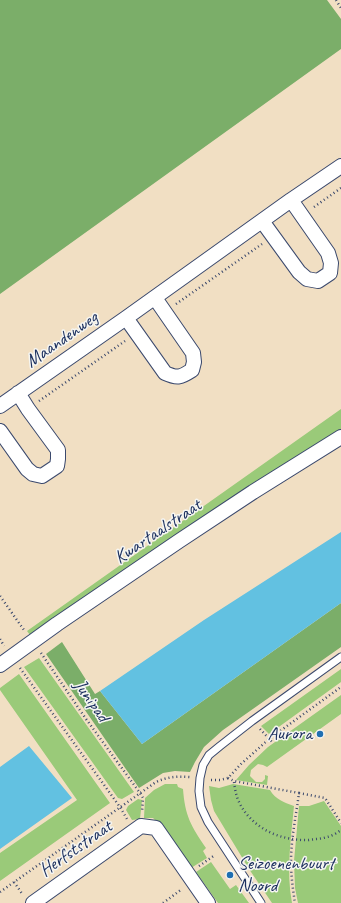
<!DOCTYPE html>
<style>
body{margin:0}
canvas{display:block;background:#f1dfc3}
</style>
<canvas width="341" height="903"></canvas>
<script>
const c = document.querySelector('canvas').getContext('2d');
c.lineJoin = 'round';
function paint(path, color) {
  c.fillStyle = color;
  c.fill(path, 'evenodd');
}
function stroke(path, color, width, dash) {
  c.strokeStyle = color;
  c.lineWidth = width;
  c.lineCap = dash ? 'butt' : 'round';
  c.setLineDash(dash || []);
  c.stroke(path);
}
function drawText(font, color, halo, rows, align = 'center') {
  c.font = font + ' Caveat,sans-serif';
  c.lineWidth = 3;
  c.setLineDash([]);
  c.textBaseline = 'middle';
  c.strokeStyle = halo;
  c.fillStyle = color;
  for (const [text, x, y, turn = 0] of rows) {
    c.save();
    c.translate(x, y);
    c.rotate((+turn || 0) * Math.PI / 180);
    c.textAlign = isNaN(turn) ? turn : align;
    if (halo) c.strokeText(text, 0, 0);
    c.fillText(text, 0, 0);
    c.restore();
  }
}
paint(new Path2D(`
 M341,409V430L218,507L123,571L30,635L27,631Z
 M39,658L134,792L122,799L118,798L24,667Z
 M341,669V682L269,734L261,726Z
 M19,674L110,803L0,881V853L77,800L0,690V688Z
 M341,695V714L267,767L263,765L258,764L251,770L250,776L256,782H262L265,779V775L268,776L267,785L236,780L249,765L268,747Z
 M165,784H177L178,787L183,789C185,816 191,826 206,848L203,851L207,858L191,868L159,824L153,818H144L145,798L154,790Z
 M233,784L270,790C275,799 285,803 294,806C291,838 286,871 292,903H272L249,869L214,811L211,800L209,786L219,788Z
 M138,799L142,800L140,819L132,820L126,810L128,806Z
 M324,801L341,826V903H298L295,888L294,861L299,806H309Z
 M211,862L230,889L236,885L249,903H218L196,872Z`), '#9aca79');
paint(new Path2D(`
 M0,0H327L341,19V49L0,294Z
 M341,603V647L223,730L204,747L195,762L190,772L175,771L163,773L139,788L46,654L62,642L95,694L100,691L142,744Z`), '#7bae69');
paint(new Path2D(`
 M341,532V603L142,744L100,691L204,620Z
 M29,746L72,798L0,849V767Z`), '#62c1e1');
const lane = new Path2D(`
 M261,903L208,822L201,807L199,791L200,778L203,765L209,755L220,746L252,721L341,657`);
const street = new Path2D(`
 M262,221L299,272L307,279L318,281L330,273L331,263L328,253L291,200
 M126,318L165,373C178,379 181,377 192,370L194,362L193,353L155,298
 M0,406L126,318L291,200L341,166
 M0,431L27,469L33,474L42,476L57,466L58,459V450L28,409L18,393
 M0,665L57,624L179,541L253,492L341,437
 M33,903L141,826L156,828L208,903`);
stroke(lane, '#3b496d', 9);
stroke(street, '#3b496d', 16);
stroke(new Path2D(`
 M336,0L341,8
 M314,207L341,188
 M176,304L262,244
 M39,401L125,341
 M0,596L24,630
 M0,639L4,646
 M41,653L86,719L140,793L143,798L142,812
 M20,668L120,807L127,819
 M260,729L272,742
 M228,778L234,781L299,793C296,816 291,839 291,862C291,876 293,890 295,903
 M211,780H220L228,778L241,764L269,739L341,687
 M234,782C235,789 236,796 239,802C252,829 281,841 309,840C315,839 321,839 327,837C332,836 337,833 341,830
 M299,793L325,798L341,823
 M199,866L215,855
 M14,882L23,895
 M0,892L156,782C167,777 177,776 190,777
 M163,903L182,889`), '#3b496d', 2.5, [1, 3]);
stroke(lane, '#fff', 7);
stroke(street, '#fff', 14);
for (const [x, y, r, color] of [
 [320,734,4,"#1f6fb2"],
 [230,875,4,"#1f6fb2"]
]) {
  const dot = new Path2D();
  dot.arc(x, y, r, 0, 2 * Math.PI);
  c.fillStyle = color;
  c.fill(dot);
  stroke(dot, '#f6f6f2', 1.5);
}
drawText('19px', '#1b2f5e', '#f6f6f2', [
 ["Maandenweg",62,340,-35],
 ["Kwartaalstraat",158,532,-34],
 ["Junipad",91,701,55],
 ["Herfststraat",76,849,-35]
]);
drawText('19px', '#1b2f5e', '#f6f6f2', [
 ["Aurora",312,734],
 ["Seizoenenbuurt",238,864,"left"],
 ["Noord",238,886,"left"]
], 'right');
</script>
